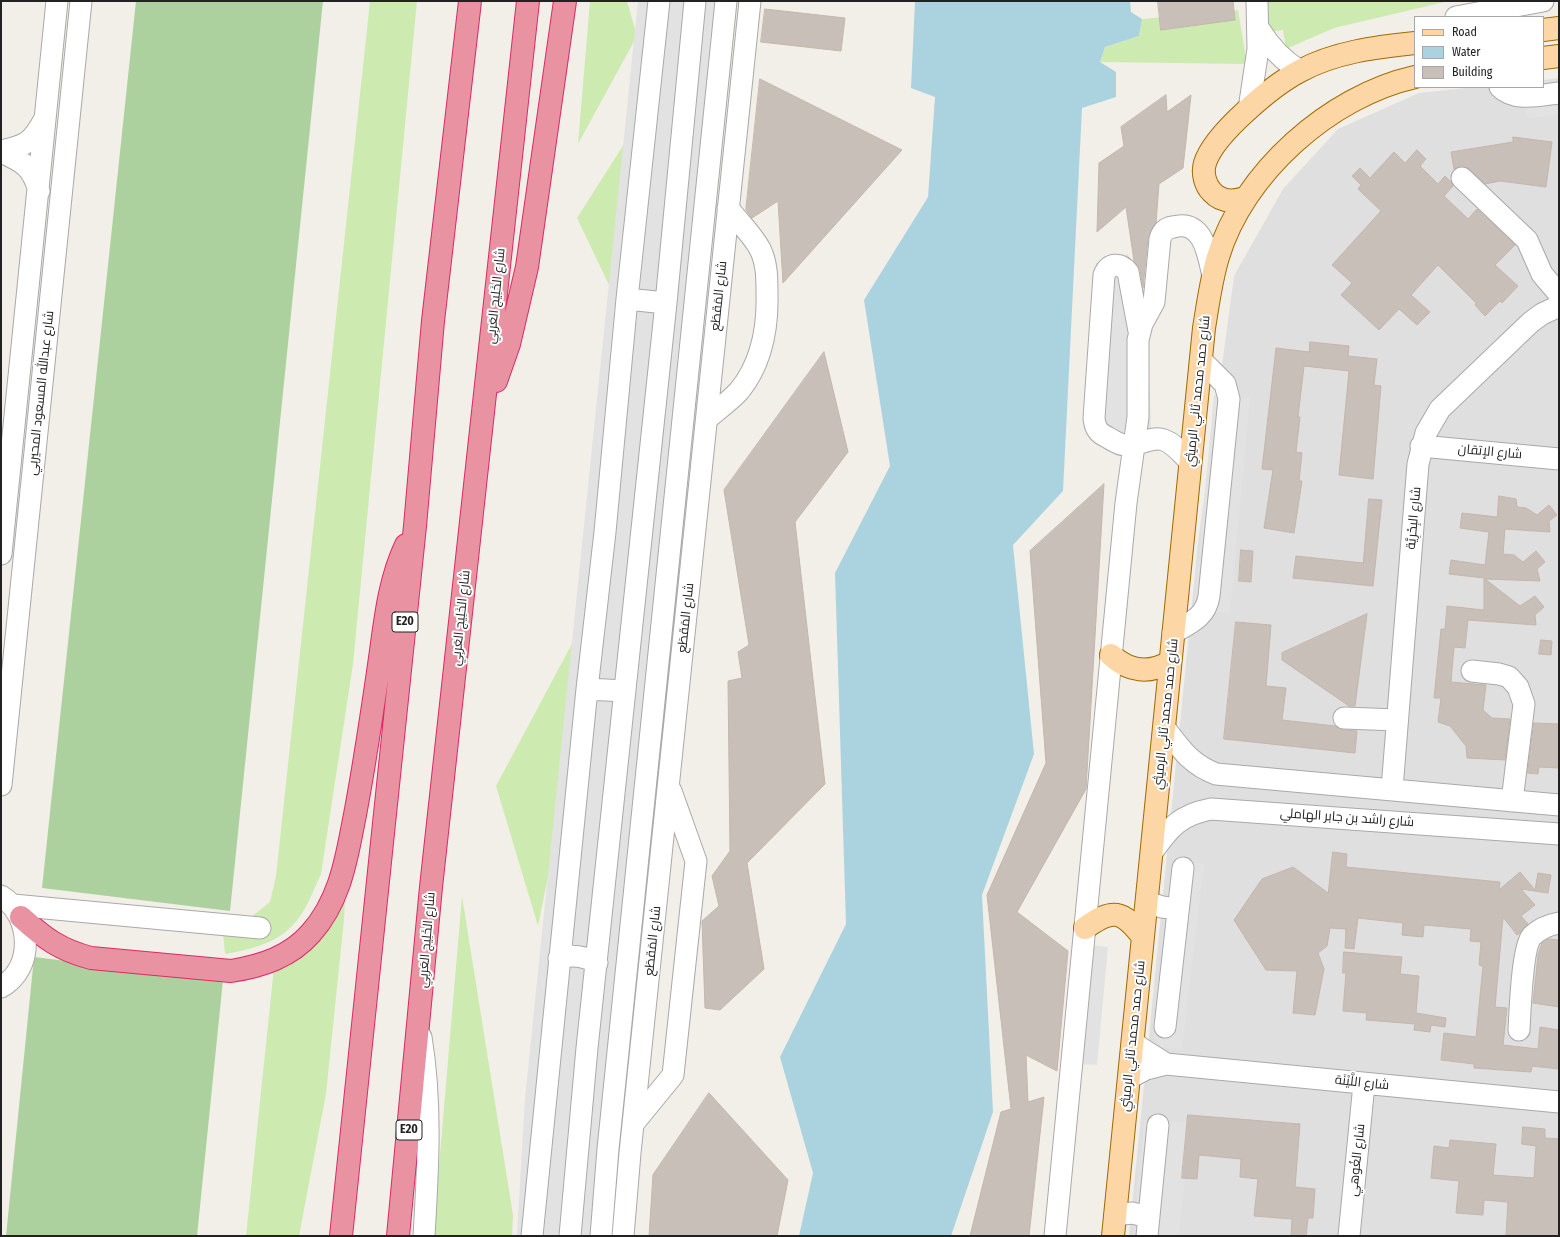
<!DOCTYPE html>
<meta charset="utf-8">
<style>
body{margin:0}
#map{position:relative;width:1560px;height:1237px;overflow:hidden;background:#f2efe9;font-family:"Fira Sans Condensed",sans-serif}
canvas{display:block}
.frame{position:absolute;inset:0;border:2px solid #222;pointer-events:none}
.legend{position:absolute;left:1414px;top:16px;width:130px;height:72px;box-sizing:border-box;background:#fff;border:1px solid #a7a7a7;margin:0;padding:5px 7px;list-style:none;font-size:12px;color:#222}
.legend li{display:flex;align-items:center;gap:8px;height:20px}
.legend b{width:20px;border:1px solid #a7a7a7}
</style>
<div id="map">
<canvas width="1560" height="1237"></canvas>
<div class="frame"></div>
<ul class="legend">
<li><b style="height:5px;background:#fcd6a4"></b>Road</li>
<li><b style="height:11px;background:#aad3df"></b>Water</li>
<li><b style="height:11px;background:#c7bfb8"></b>Building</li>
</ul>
</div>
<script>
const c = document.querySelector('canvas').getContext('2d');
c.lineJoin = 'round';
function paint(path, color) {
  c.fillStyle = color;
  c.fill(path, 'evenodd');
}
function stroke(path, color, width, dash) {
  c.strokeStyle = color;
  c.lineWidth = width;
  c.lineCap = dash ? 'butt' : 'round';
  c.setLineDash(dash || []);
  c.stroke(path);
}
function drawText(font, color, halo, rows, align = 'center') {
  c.font = font + ' "Fira Sans Condensed",Cairo,sans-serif';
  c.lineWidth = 4;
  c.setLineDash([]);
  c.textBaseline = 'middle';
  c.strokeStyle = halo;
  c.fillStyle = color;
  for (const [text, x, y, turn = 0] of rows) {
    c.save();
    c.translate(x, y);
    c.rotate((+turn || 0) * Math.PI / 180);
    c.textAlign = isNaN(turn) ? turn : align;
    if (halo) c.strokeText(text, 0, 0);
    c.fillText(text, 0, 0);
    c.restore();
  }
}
paint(new Path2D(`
 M1559,78V1236H1129L1198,543L1234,276L1283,189L1338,129L1419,93L1475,87H1543V80Z`), '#e0dfdf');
paint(new Path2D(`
 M370,1H417L353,664L321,874C313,891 306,912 292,926C275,944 248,950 225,954L223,933L251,917L270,902L276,876Z
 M590,1H627L637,36L578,144Z
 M1264,1H1449L1334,28L1286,49L1283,30L1267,32Z
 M1238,10L1247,64L1100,62L1105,47L1139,36L1142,19Z
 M624,144L610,287L577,218Z
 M574,640L549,872L538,926L496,786Z
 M346,879L344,920L326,1094L299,1236H246L274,967Z
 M462,896L513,1215L512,1236H433Z`), '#cdebb0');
paint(new Path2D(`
 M136,1H323L230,911L42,888Z
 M34,957L223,980L197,1236H6Z`), '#add19e');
paint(new Path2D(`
 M638,1H720L594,1236H517L525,1098Z
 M1559,81V115L1526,118L1523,87H1543V82Z
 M1128,254L1148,334L1151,432L1124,451L1089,432L1096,263Z
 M1214,395L1250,398L1230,613L1194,609Z
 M1175,860L1204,864L1182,1049L1161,1047L1154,1037Z
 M1090,945L1108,947L1097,1065L1079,1064Z
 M1144,1120L1191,1123L1179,1236H1133Z`), '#e2e2e2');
paint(new Path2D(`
 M915,1H1130L1131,12L1142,19L1139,36L1105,47L1100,62L1116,72V97L1082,108L1063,491L1013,545L1034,754L982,895L993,1112L951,1236H799L813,1173L780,1057L846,924L835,573L890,466L864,300L928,197L935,97L911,88Z`), '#aad3df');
const building = new Path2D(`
 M1158,1H1233L1235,20L1161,30Z
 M765,9L845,18L841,51L761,42Z
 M760,79L902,150L783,283L778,201L752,218L746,210Z
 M1166,95L1167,112L1191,95L1183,168L1159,184L1156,223L1148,238L1143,288L1140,270L1134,261L1126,207L1097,232L1099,163L1124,146L1121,127Z
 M1513,137L1552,142L1546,187L1500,181L1485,184L1465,166H1459L1454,169L1451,152L1513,142Z
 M1417,150L1426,159L1420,166L1438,184L1445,176L1450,181L1453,186L1444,196L1468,219L1477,209L1515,245L1495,265L1518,286L1502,303L1500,301L1485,316L1475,305L1476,303L1438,265L1411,295L1430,312L1417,325L1399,309L1379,330L1341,295L1352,283L1332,265L1381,211L1358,189L1361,185L1352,176L1360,168L1370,178L1394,152L1405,163Z
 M1310,342L1349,346L1348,356L1377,359L1374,385L1381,386L1373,479L1339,475L1349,371L1304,366L1298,417H1300L1296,452L1302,453L1299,481H1302L1294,533L1264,528L1273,470L1262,469L1276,348L1309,352Z
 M824,352L848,452L795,522L825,784L747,863L764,969L720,1010L705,1008L702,921L719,906L712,876L730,851L728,681L742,678L738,652L749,645L724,490Z
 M1104,484L1086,789L1017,912L1068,951L1057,1071L1026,1055L1028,1102L1044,1097L1029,1236H970L1001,1112L1011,1109L987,895L1046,763L1030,551Z
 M1499,496L1516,499L1517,507L1526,508L1537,515L1549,505L1557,515L1549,521L1550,532L1505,529L1503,554L1514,555L1523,562L1536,551L1545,562L1537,569L1540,581L1485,579L1520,606L1535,596L1544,607L1535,615L1536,625L1468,620L1465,648L1454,647L1451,682L1486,685L1483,710L1492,718L1510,719L1505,760L1467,758L1466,746L1450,726L1438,722L1441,698H1434L1441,629H1445L1447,606L1484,610V578L1449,574L1451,560L1485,565L1489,532L1460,528L1462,513L1497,517Z
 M1369,499L1382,500L1373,586L1293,578L1296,556L1363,563Z
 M1241,550L1253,551L1251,582L1239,581Z
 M1367,614L1355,706H1349L1282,660V653Z
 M1236,622L1271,625L1266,686L1286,688L1282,720L1335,726L1343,730L1357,731L1355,753L1224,739Z
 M1541,640L1552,641L1551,655L1539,654Z
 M1534,723L1559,724V768L1539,767L1538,774L1528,773Z
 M1333,852L1347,854L1346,867L1500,882L1499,890L1520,872L1535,890L1538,873L1551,875L1548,893L1521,889L1535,905L1521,916L1528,924L1521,932L1517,935L1503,917L1495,1007L1507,1008L1503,1045L1538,1049L1540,1027L1559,1030V1069L1532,1066L1531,1072L1474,1068V1064L1441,1060L1444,1033L1476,1037L1483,966L1479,965L1481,942L1470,941L1471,929L1424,925L1423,937L1402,935L1403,923L1358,918L1354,949L1345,948L1346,929L1330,928L1327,946L1318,953L1324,969L1315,1015L1293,1013L1297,971L1266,970L1234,920L1262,879L1293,867L1328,893Z
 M1549,939L1559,940V1007L1533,1003L1538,955L1542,943Z
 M1344,952L1402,957L1400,974L1419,976L1416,1013L1446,1018L1445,1027L1431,1025L1430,1032L1414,1030L1415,1024L1366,1020L1367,1013L1343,1011L1346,973H1343Z
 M709,1093L788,1180L777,1236H649L653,1175Z
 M1188,1115L1300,1124L1295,1187L1315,1189L1313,1218H1308L1306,1236H1291L1292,1219L1254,1216L1258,1179L1240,1177L1241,1159L1199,1155L1197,1179L1182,1178Z
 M1523,1127L1545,1129V1138L1559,1139V1236H1506L1508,1202L1484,1200L1483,1215L1456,1213L1459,1181L1431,1178L1434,1146L1449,1148L1450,1140L1496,1144L1493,1175L1534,1178L1536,1146L1522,1144Z`);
paint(building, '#c7bfb8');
stroke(building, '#c4b6ab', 1);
const minor = new Path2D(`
 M1456,17L1543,1
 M1259,29C1270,47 1282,60 1300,71
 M1500,87C1515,102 1541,95 1559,93
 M1249,109L1258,49L1257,1
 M1,151C26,146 32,142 44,120
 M1,152C23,162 32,166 39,191
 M1462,178L1527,240L1542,274L1559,294
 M627,299L666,303
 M1139,331L1128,272C1120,262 1109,263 1104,275L1094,418C1095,428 1098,433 1107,437C1112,440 1118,444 1124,445C1138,448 1150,435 1164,440C1175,444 1182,454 1190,462
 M707,419C717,410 730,401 739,391C762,363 768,329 767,293C767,278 767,263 760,249C752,234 738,221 728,208
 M1421,446L1559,459
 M1,554L57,1
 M1173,633C1190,623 1206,617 1209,596L1229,399L1225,384L1201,360
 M1472,671L1499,674L1509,677L1518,687L1524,704L1512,801
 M587,689L625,691
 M1344,718L1397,720
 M1164,727C1180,748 1190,764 1216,774L1559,805
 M1,785L81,1
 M1392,789L1418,464L1426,433L1440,409L1531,322L1542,314L1559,306
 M1153,851C1170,827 1180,815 1211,809L1559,834
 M1,896C32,915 35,969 1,987
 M1147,902L1162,907L1178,909
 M13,905L260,928
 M559,958C573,954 584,956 597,963
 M1165,1027L1183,868
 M1519,1030C1520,1013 1522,947 1532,936C1540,928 1548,925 1559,923
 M421,1037C432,1104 428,1169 424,1236
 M1133,1040L1139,1047L1166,1064
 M1129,1078L1146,1069L1166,1064L1559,1102
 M633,1124L673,1075L696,861L671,791
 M1115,1215L1132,1213L1149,1217
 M532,1236L587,689L605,532L627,299L659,1
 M570,1236L587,1048L666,303L695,1
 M601,1236L608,1149L726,1
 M623,1236L630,1153L750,1
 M1055,1236L1126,503L1138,417V340L1142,324L1154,302L1160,239C1162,232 1166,228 1173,227C1204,219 1208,255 1213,276
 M1147,1236L1158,1125
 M1349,1236L1364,1084`);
const major = new Path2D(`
 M1543,30L1559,28
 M1543,58L1559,56
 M1245,198C1233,202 1221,202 1212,192C1205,185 1202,173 1205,163C1214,134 1273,85 1300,71C1335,52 1376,47 1415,43
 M1111,655C1129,672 1149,674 1170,662
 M1085,928C1113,908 1122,910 1143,937
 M1113,1236L1204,328C1208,304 1211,280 1218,257C1243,173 1330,96 1415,77`);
const highway = new Path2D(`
 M496,381L509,344L527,267L565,1
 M21,917C44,938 60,950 91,958L231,971C262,966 290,957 311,933C337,904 345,867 352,830C363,776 371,720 379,665C385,624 388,583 406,545
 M341,1236L415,526L433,321L470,1
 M398,1236L431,887L528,1`);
stroke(minor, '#a9a9a9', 23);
stroke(major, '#a06b00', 24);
stroke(highway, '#dc2a67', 24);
stroke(minor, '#fff', 21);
stroke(major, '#fcd6a4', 22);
stroke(highway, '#e892a2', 22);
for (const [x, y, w] of [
 [405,622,26],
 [409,1130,26]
]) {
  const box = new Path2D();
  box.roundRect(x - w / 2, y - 10, w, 20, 3);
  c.fillStyle = '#fff';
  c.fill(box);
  stroke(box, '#222', 1);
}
drawText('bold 12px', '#222', null, [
 ["E20",405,622],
 ["E20",409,1130]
]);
drawText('13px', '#222', '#fff', [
 ["شارع الخَلِيج العَربِي",496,296,-84],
 ["شارع المَقطَع",719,296,-84],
 ["شارع حمد محمد ثاني الرميثي",1198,391,-84],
 ["شارع عبدالله المسعود المحيربي",41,393,-84],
 ["شارع الإتقان",1490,452,5],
 ["شارع البِحْرِيَّة",1414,518,-85],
 ["شارع الخَلِيج العَربِي",461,618,-84],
 ["شارع المَقطَع",686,618,-84],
 ["شارع حمد محمد ثاني الرميثي",1166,714,-84],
 ["شارع راشد بن جابر الهاملي",1347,818,4],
 ["شارع الخَلِيج العَربِي",427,940,-85],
 ["شارع المَقطَع",653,941,-84],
 ["شارع حمد محمد ثاني الرميثي",1133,1036,-84],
 ["شارع اللَّيْنَة",1362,1083,6],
 ["شارع الغُوهي",1357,1160,-84]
]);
</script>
